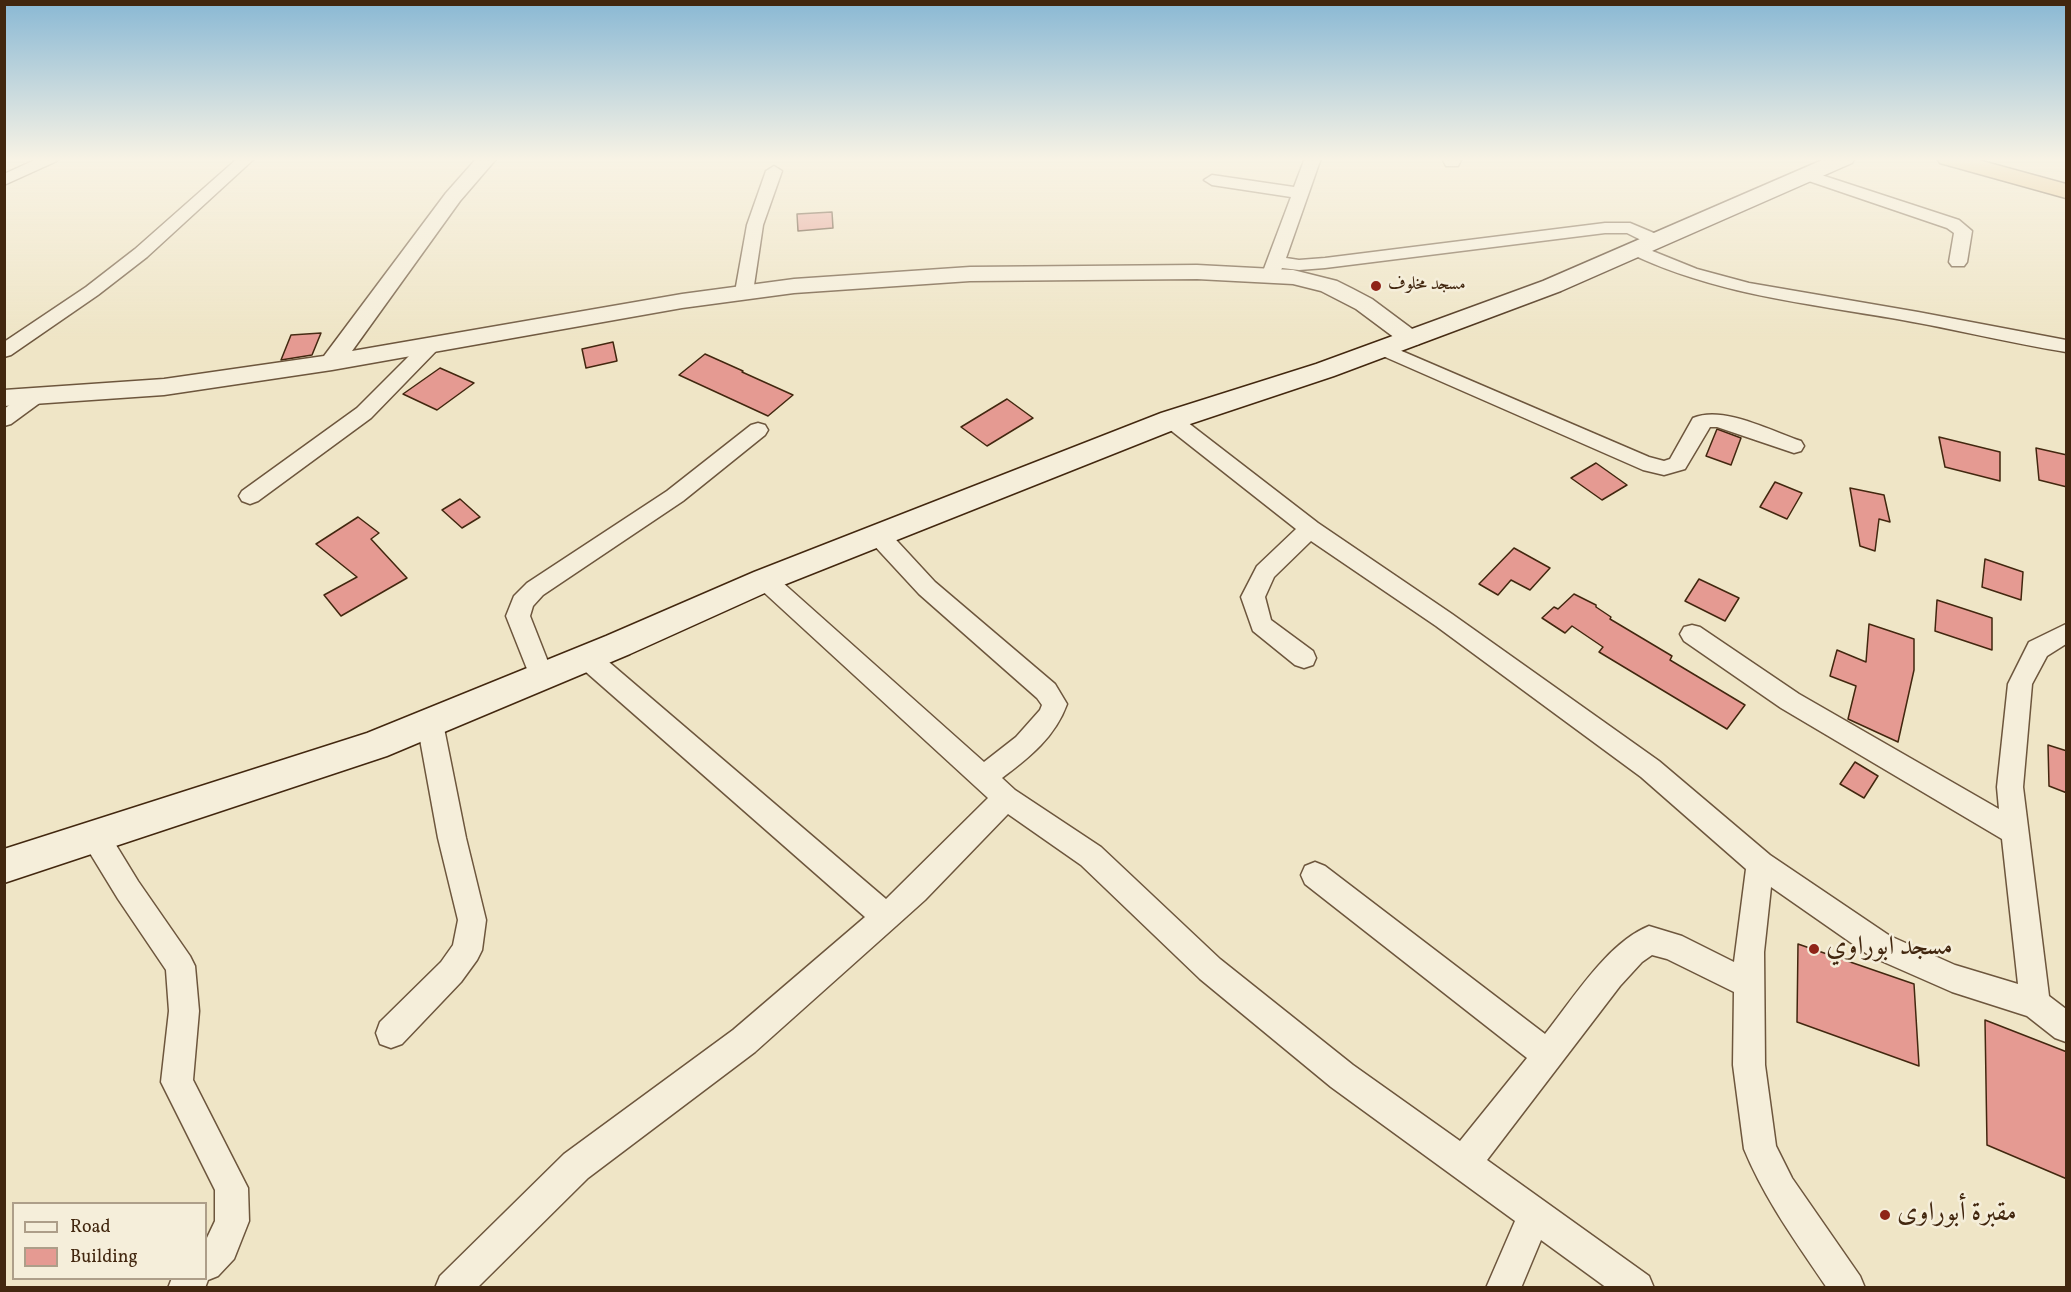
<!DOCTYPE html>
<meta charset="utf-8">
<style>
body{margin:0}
#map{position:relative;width:2071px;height:1292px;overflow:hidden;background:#efe5c6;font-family:Vollkorn,serif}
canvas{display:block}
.frame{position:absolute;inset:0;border:6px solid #42270f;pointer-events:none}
.legend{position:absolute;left:12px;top:1202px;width:195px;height:78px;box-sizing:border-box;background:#f5eeda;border:2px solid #ad9e89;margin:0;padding:8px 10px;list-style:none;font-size:18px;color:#42270f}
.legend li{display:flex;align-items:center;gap:12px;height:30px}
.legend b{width:30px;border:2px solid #ad9e89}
</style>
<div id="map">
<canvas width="2071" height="1292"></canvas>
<div class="frame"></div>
<ul class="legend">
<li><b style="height:8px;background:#f5eeda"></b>Road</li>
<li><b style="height:16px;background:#e59a92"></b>Building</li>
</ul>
</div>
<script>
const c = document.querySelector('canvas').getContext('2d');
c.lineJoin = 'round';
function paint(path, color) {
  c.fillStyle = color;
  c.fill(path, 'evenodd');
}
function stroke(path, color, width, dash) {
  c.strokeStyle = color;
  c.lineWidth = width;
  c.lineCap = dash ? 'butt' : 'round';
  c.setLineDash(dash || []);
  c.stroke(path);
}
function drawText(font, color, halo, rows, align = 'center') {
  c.font = font + ' Vollkorn,Amiri,serif';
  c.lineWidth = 5;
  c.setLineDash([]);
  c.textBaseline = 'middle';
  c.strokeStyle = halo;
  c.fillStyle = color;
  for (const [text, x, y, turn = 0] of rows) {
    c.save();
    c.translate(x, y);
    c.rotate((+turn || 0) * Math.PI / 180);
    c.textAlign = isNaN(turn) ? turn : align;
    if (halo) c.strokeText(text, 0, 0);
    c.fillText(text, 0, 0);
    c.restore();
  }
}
const building = new Path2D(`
 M832,212L833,228L798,231L797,214Z
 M321,333L312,355L281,360L291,335Z
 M613,342L617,361L586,368L582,349Z
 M705,354L743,371L742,372L793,395L768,416L679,375Z
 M440,368L474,383L437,410L403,394Z
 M1007,399L1033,418L987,446L961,427Z
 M1717,429L1741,438L1731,465L1706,456Z
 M1939,437L2000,452V481L1945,467Z
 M2036,448L2067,455V487L2039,480Z
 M1596,463L1627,485L1602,500L1571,478Z
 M1775,482L1802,493L1787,519L1760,507Z
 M1850,488L1884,495L1890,522L1879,519L1875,551L1860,546Z
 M460,499L480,517L462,528L442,510Z
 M358,517L379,533L371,539L407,578L341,616L324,595L357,577L316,544Z
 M1514,548L1550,568L1530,590L1511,580L1498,595L1479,584Z
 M1985,559L2023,572L2021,600L1982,587Z
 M1699,579L1739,598L1725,621L1685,601Z
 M1574,594L1596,605V607L1611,617L1610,619L1672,656L1670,660L1745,705L1727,729L1599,652L1603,647L1572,626L1565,633L1542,618L1554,607L1558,609Z
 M1937,600L1992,618V650L1935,631Z
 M1869,624L1914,639V670L1898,742L1848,719L1856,686L1830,676L1837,650L1866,662Z
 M2048,745L2067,751V793L2049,786Z
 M1855,762L1878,776L1864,798L1840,784Z
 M1798,944L1914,984L1919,1066L1797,1022Z
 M1985,1020L2067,1052V1179L1987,1145Z`);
paint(building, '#e59a92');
stroke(building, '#42270f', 1.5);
const minor = new Path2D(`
 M39,158H59L57,161L4,185V174Z
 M238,158H255L147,257L98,295L11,355L4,357V342L86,287L135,249Z
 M1305,158H1321L1286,258L1299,260L1325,258L1605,223H1630L1661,236L1664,240L1661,244H1649L1627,233H1605L1325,268L1299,270L1282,268L1277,278H1265L1262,274L1291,197L1212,185L1204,180L1212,175L1294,187Z
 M1442,158H1459L1461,160L1458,166H1446Z
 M774,166L782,171L763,225L753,292L750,296H738L735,292L747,225L766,171Z
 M1806,170L1959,220L1972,231L1967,262L1964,266H1952L1949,262L1954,233L1947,228L1800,178L1798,175L1800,172Z
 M1635,244L1697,269L1749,283L1918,312L2066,340V352C2010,343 1954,329 1897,319C1805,303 1714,294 1629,253L1626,249L1629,245Z
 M432,338L439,340L441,344L439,348L371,418L258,501L250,504L242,501L239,496L242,491L357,408L425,340Z
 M1383,343L1649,457L1664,461L1670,459L1693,418C1723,405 1771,431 1801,441L1804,446L1801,451L1794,453L1717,427H1710L1685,469L1664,475L1643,470L1376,353L1373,349L1376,345Z
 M34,391L41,392L44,397L41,402L11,424L4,426V409L27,392Z
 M1171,413L1178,415L1318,523L1452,614L1659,761L1770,855L1890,936L1955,965L2018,984L2002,839L1781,708L1684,641L1680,634L1684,627L1692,625L1700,627L1799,694L1999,809L1997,787L2008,684L2029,642L2066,624V644L2047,656L2032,684L2023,787L2049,996L2066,1009V1042L2055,1038L2027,1016L1952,992L1870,956L1771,887L1764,952L1765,1065L1776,1146L1792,1178L1860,1276L1865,1288H1827C1796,1242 1765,1200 1744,1149L1733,1065L1734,992L1667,959L1652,955L1642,962L1620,986L1487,1160L1649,1276L1654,1288H1607L1541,1240L1521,1288H1486L1515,1221L1331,1087L1200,979L1081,865L1008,814L925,900L896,926L755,1052L588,1178L477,1288H435L440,1276L564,1154L733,1030L865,917L578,665L575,658L578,651L587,648L596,651L886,899L988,798L757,586L754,580L757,574L765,571L773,574L984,762L1016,737L1040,710L1042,705L1037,698L919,594L870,541L867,535L870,529L878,527L886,529L935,582L1055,684L1067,704C1055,737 1030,757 1002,778L1015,790L1101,847L1220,959L1353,1065L1460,1141L1527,1058L1305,884L1301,875L1305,866L1315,862L1325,866L1545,1034C1573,999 1607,943 1649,926L1682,936L1734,962L1746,869L1641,777L1436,626L1311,541L1274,577L1265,597L1271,620L1313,651L1316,658L1313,665L1304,668L1295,665L1253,631L1241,597L1257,566L1296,529L1164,425L1161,420L1164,415Z
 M758,423L765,425L768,430L765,435L683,501L543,595L533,606L530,616L554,677L551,684L542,687L533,684L506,616L514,596L527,583L667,491L751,425Z
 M430,713L439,716L443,723L466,838L486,920L482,950L477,960L461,982L402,1044L391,1048L380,1044L376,1033L380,1022L441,962L453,945L458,920L438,838L417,723L421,716Z
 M95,824L105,827L138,881L190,956L195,966L199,1011L193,1080L248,1188L249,1221L234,1259L218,1276L208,1280L205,1288H168L172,1278H206V1240L215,1221V1190L161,1082L169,1011L166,970L118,899L85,845L81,836L85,827Z`);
const tertiary = new Path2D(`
 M477,158H497L460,201L352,351L682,294L794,279L970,267L1197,265L1293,270L1337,281L1353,289L1372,299L1419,334L1423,339L1419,344L1411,346L1403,344L1356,309L1321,291L1293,284L1197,279L970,281L794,293L682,308L332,370L164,395L4,406V390L164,379L324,356L446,193Z`);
const secondary = new Path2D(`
 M1827,158H1855L1852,163L1561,291L1334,376L1181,427L776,588L630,654L387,756L4,883V849L367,733L606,636L754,572L1161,413L1316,364L1543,281Z`);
const trunk = new Path2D(`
 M1937,158H1971L2066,184V198L1940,163Z`);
stroke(minor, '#6d563d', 3);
stroke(tertiary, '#6d563d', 3);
stroke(secondary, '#42270f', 3);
stroke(trunk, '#42270f', 3);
paint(minor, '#f5eeda');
paint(tertiary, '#f5eeda');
paint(secondary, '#f5eeda');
paint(trunk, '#e8c283');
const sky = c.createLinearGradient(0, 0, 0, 339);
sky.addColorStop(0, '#89b8d4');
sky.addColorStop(0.47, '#f8f3e5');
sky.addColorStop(1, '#f8f3e500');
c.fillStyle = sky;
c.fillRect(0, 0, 2071, 339);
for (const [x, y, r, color] of [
 [1376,286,6,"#8f2418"],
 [1814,949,6,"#8f2418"],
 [1885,1215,6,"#8f2418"]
]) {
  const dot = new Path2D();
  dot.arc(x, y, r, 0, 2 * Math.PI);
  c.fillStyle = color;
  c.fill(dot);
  stroke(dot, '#f5eeda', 2);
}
drawText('18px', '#42270f', '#f5eeda', [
 ["مسجد مخلوف",1388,286]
], 'left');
drawText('27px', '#42270f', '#f5eeda', [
 ["مسجد ابوراوي",1826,949],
 ["مقبرة أبوراوى",1897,1215]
], 'left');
</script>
